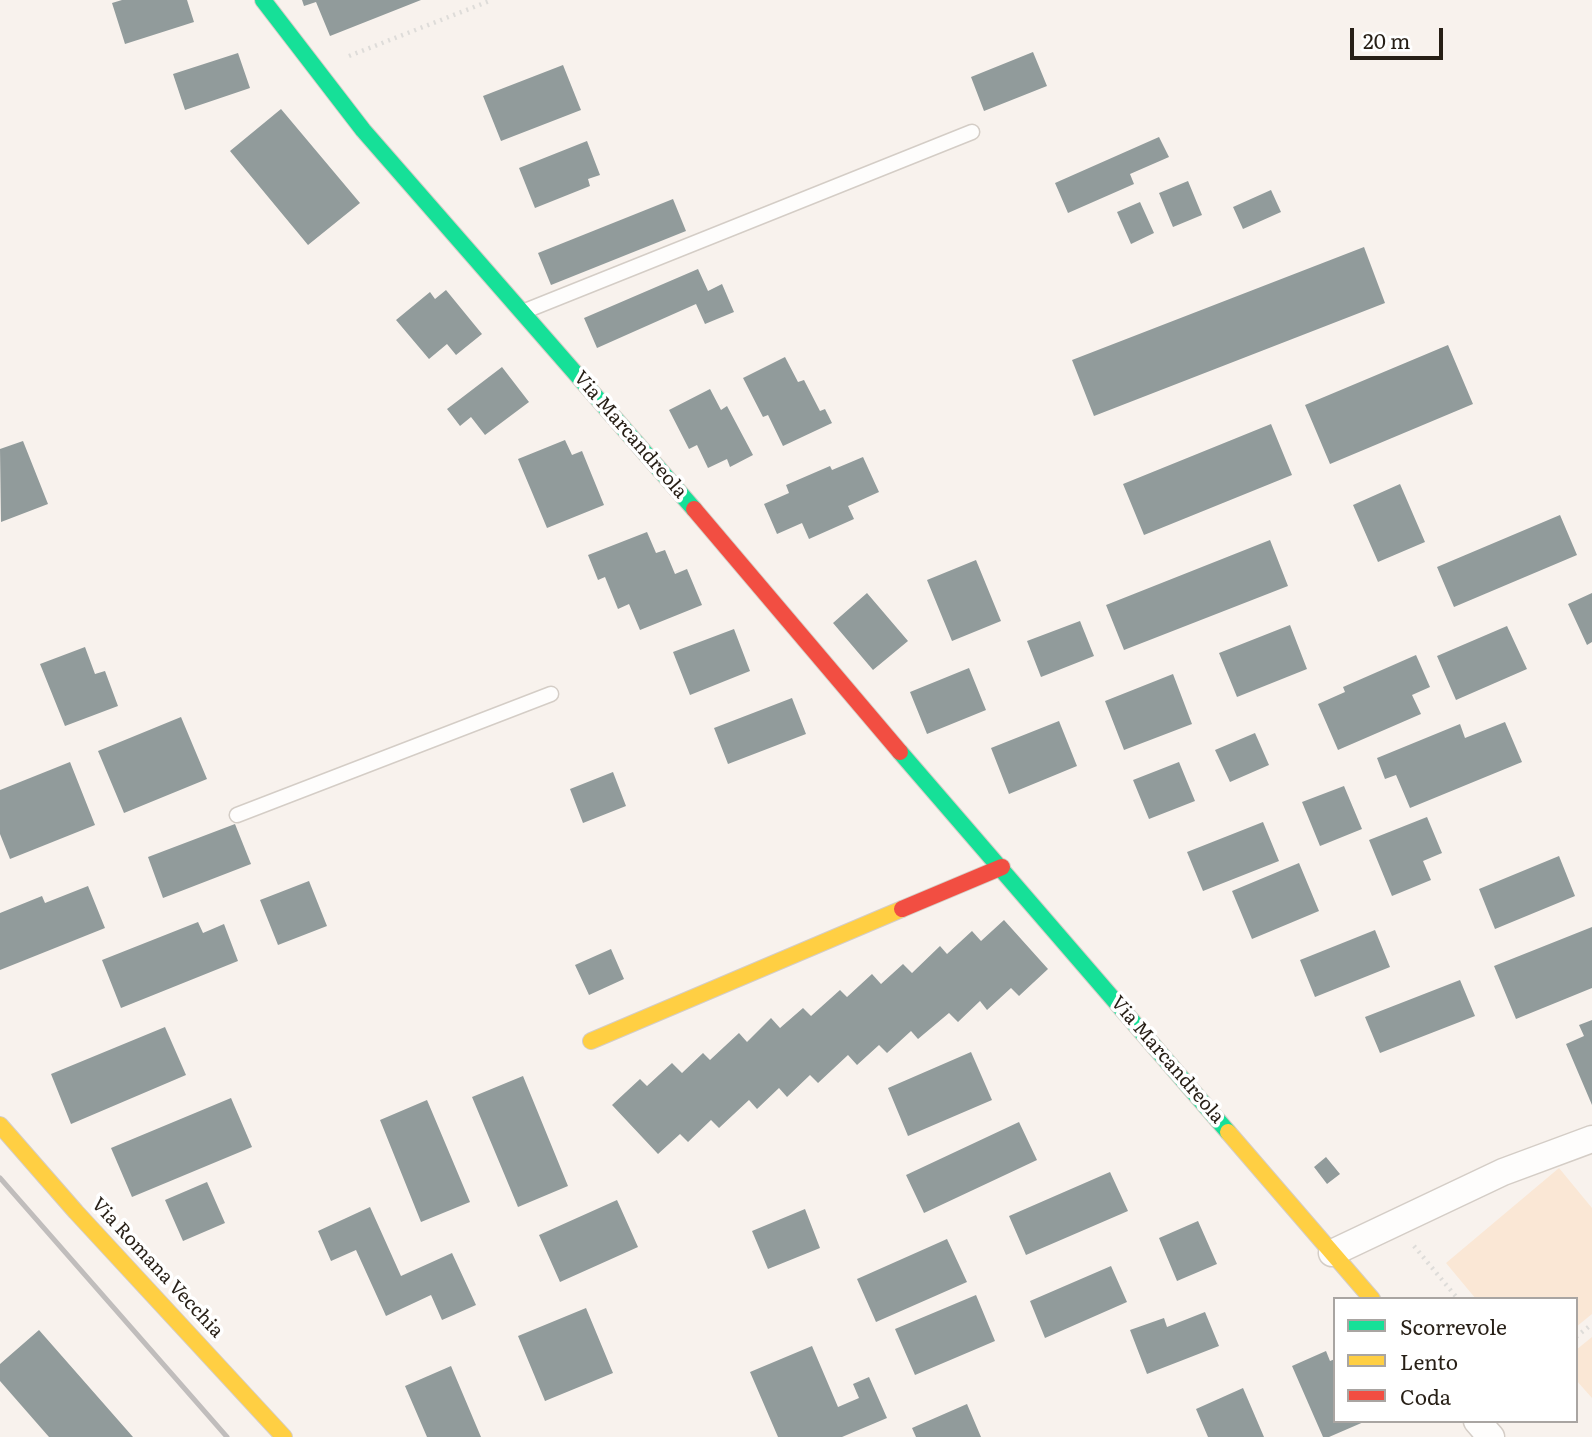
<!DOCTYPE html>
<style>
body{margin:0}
#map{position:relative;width:1592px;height:1437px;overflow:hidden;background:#f8f2ed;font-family:Literata,serif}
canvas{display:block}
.legend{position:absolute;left:1333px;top:1297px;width:245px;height:126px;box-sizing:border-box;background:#fff;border:2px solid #a9a5a2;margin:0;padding:9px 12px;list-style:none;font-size:21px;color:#271f16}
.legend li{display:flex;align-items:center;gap:14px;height:35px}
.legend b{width:35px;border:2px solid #a9a5a2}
.scale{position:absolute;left:1350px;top:28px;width:93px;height:32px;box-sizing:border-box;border:4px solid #271f16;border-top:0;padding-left:9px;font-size:21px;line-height:24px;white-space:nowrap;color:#271f16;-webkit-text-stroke:5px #fff;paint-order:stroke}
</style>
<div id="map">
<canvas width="1592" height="1437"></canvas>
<ul class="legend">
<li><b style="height:9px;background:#16e098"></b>Scorrevole</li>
<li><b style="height:9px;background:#ffcf43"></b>Lento</li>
<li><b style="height:9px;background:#f24e42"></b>Coda</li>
</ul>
<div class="scale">20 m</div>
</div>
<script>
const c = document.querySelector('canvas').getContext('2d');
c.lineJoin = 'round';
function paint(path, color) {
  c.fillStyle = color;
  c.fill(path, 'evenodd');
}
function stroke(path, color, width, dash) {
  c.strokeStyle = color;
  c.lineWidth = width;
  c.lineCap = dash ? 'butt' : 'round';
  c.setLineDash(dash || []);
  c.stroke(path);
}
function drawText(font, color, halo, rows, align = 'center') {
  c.font = font + ' Literata,serif';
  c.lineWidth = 7;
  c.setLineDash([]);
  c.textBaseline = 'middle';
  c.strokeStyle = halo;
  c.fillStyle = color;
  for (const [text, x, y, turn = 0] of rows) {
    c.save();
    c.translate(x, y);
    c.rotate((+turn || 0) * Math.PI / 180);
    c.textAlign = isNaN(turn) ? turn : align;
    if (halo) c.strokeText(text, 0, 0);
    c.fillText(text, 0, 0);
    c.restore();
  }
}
paint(new Path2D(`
 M1559,1168L1592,1208V1314L1576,1327V1299H1476L1446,1263Z
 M1592,1337V1398L1576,1380V1350Z`), '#fae7d5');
paint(new Path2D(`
 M122,0H187L194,22L125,44L112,3Z
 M302,0H421L330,36L316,2L304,6Z
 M1033,52L1047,86L984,111L971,77Z
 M238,53L250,88L185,110L173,74Z
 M563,65L581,110L501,141L483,96Z
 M281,109L360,203L308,245L230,151Z
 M1159,137L1169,157L1130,174L1134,184L1068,213L1055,183Z
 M587,141L600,175L588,179L590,186L535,208L519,168Z
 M1188,181L1202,215L1173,227L1159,193Z
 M1271,190L1281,212L1243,229L1233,207Z
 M673,199L686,231L551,285L538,253Z
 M1140,202L1154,233L1131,244L1117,212Z
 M1364,247L1385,303L1094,416L1072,360Z
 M698,269L708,291L722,284L734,312L705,324L696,304L597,348L584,318Z
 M446,290L482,334L456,355L447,344L429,359L396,320L430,292L435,299Z
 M1448,345L1473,404L1330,464L1305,405Z
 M785,357L798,382L804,380L820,411L825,409L832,423L783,446L768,415L763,417L743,378Z
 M502,367L529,402L485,435L471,417L460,426L447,409Z
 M710,389L721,410L727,406L753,455L730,467L727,459L708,468L697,445L689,449L669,410Z
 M1271,424L1292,475L1144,535L1123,484Z
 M565,440L572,455L582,451L604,505L547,528L518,459Z
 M23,441L48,504L1,522L0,449Z
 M863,457L879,492L848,506L854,519L809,539L802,523L777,534L764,504L789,493L786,485L830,466L832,470Z
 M1400,484L1425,542L1378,562L1353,505Z
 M1560,515L1577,555L1454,607L1437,567Z
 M647,532L656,553L665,550L675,574L687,569L702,605L640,630L629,604L618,609L605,577L598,580L588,555Z
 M1270,540L1288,586L1124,650L1106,605Z
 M976,560L1001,621L952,641L927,580Z
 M867,593L908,641L873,670L833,623Z
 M1592,593V642L1587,645L1568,604Z
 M1080,621L1094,656L1041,677L1027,641Z
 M1290,625L1307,669L1237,697L1219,653Z
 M1507,626L1527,669L1456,700L1437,656Z
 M734,629L750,671L690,695L673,652Z
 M85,647L95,674L105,671L118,706L65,726L40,664Z
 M1416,655L1430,687L1412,695L1421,714L1338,750L1318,704L1345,692L1343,687Z
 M969,668L986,710L927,734L910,692Z
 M1173,674L1192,724L1124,750L1105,701Z
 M792,698L806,734L728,764L714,728Z
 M181,717L207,779L124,813L98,751Z
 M1059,721L1077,766L1009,794L991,748Z
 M1505,722L1522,762L1410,808L1396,775L1385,779L1377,758L1460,724L1465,738Z
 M1255,733L1269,765L1230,782L1215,750Z
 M70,762L95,825L10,859L0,834V790Z
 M1179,762L1195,801L1149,819L1133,780Z
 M613,772L626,806L583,823L570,789Z
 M1344,786L1362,829L1320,846L1302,802Z
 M1427,817L1442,853L1423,861L1431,880L1392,896L1369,840Z
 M1263,822L1279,861L1203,891L1187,852Z
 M235,824L251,864L163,898L148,857Z
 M1559,856L1575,896L1495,929L1479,889Z
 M1299,863L1319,911L1252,939L1232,891Z
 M309,881L327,926L278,945L260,900Z
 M88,886L105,928L0,970V913L42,896L45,903Z
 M1004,920L1048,969L1019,996L1011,988L987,1010L980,1001L958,1022L949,1013L918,1039L911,1031L887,1053L879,1045L857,1065L848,1055L818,1083L810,1075L787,1097L779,1088L757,1109L749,1100L719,1128L711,1120L688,1142L680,1134L658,1154L612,1105L640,1079L647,1086L672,1063L682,1073L703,1053L710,1060L739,1033L747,1042L771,1018L780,1028L803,1008L811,1016L840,990L847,997L872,974L881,984L903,964L912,973L940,946L947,954L972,931L981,941Z
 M198,922L203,933L224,924L238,961L121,1008L102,960Z
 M1592,927V988L1516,1019L1494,966Z
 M1375,930L1390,967L1315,997L1300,960Z
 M611,949L624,979L589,995L575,965Z
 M1460,980L1475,1016L1380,1053L1365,1017Z
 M1592,1020V1105L1566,1044L1584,1036L1579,1025Z
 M165,1027L186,1075L71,1124L51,1074Z
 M971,1052L992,1100L908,1136L888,1088Z
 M523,1076L568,1186L518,1207L472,1097Z
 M231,1098L252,1147L132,1197L111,1148Z
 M427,1100L470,1202L421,1222L380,1120Z
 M1019,1122L1037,1160L924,1213L906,1175Z
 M1326,1157L1340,1174L1327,1184L1314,1167Z
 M1110,1172L1128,1211L1026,1255L1009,1216Z
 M207,1182L225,1223L183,1241L165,1200Z
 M617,1200L638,1247L560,1282L539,1235Z
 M370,1207L401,1276L452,1253L476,1305L442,1320L431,1295L386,1316L356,1250L331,1261L318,1231Z
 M805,1209L820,1248L768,1269L752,1231Z
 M1198,1221L1217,1264L1177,1281L1159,1238Z
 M947,1239L967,1282L876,1322L857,1279Z
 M1111,1266L1127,1302L1045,1338L1030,1301Z
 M976,1295L995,1341L915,1375L895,1329Z
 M586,1308L613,1373L545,1401L518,1336Z
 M1205,1312L1219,1346L1147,1374L1130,1330L1164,1318L1167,1327Z
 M39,1330L133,1437H49L0,1381V1364Z
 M812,1346L838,1407L859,1398L853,1384L869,1377L887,1418L842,1437H778L750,1372Z
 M1326,1351L1330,1361L1335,1359V1421H1366L1329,1437H1323L1292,1366Z
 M451,1366L481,1437H427L405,1386Z
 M1243,1388L1264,1437H1208L1196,1409Z
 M967,1404L981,1437H916L912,1428Z`), '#919b9b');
const lane = new Path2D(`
 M525,311L972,132
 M237,815L551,694`);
const street = new Path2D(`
 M1332,1253L1503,1172L1592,1139
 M1477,1421L1491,1437`);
const fast = new Path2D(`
 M263,0L363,130L694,509
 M900,752L1228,1132`);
const slow = new Path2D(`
 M591,1041L902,909
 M0,1125L76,1212L284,1437
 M1228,1132L1372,1299`);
const jam = new Path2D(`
 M694,509L900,752
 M902,909L1002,867`);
stroke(lane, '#d4cdc6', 17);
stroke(street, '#d4cdc6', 29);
stroke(fast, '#d4cdc6', 18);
stroke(slow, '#d4cdc6', 18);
stroke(jam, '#d4cdc6', 18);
stroke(new Path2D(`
 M349,56L492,0
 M1414,1246L1458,1299
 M1576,1337L1592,1324`), '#dedcd9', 4.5, [2, 5]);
stroke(lane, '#fefdfc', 14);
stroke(street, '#fefdfc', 26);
stroke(fast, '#16e098', 16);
stroke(slow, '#ffcf43', 16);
stroke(jam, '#f24e42', 16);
stroke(new Path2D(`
 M0,1178L227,1437`), '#c0bdbc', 5);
drawText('19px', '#271f16', '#fff', [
 ["Via Marcandreola",630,435,49],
 ["Via Marcandreola",1167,1060,49],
 ["Via Romana Vecchia",157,1268,47]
]);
</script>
